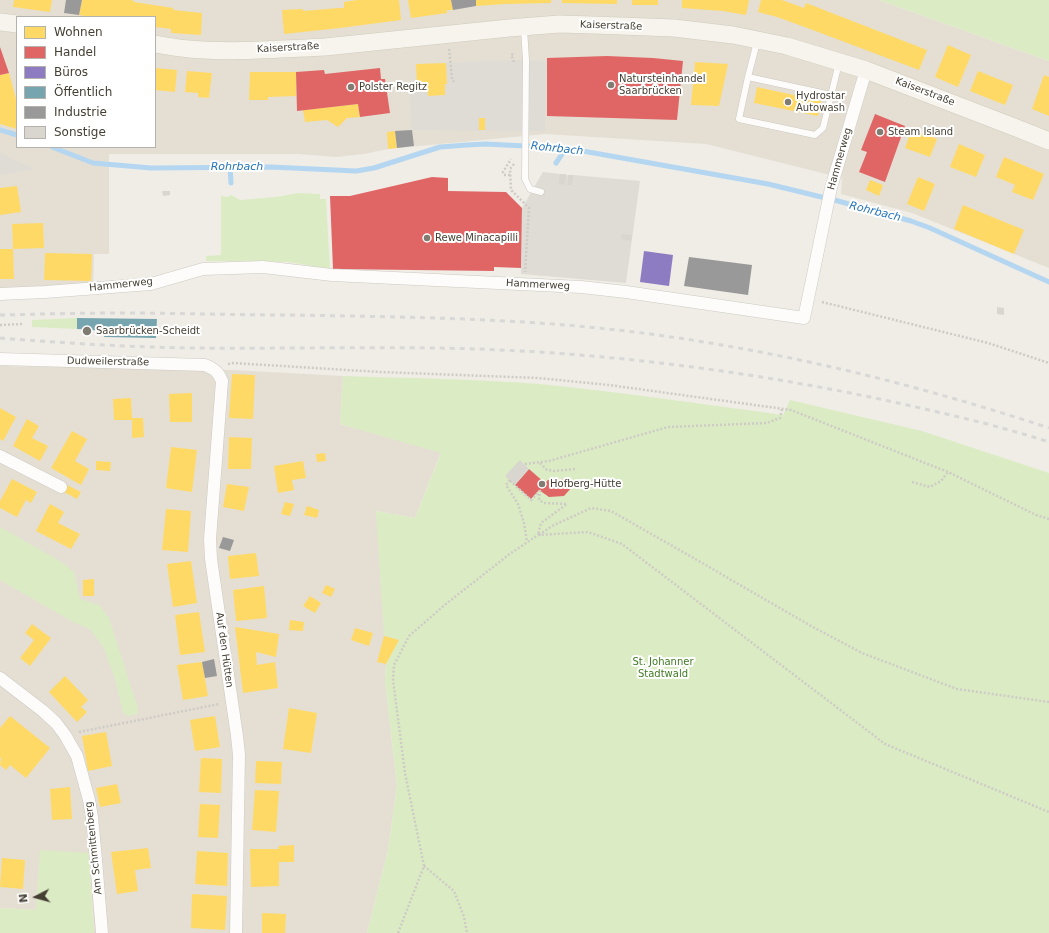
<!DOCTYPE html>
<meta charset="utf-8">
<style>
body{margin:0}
#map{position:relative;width:1049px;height:933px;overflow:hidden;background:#f0ede6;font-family:"DejaVu Sans",sans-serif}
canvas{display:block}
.legend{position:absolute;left:16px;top:16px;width:140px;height:132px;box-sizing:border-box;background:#fff;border:1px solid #b5b2ad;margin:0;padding:5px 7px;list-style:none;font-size:12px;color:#453f33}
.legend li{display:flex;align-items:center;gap:8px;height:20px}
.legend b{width:20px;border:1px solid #b5b2ad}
.north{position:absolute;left:16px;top:877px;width:40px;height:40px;-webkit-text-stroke:3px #fff;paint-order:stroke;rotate:264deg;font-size:11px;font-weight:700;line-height:16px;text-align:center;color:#453f33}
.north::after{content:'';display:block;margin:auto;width:14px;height:18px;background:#453f33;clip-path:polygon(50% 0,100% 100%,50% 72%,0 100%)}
</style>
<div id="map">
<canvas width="1049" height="933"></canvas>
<ul class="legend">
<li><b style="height:11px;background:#ffd966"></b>Wohnen</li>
<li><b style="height:11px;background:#e06666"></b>Handel</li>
<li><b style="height:11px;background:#8e7cc3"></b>Büros</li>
<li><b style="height:11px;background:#76a5af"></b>Öffentlich</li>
<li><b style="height:11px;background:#999"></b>Industrie</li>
<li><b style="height:11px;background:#d9d6cf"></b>Sonstige</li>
</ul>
<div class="north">N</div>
</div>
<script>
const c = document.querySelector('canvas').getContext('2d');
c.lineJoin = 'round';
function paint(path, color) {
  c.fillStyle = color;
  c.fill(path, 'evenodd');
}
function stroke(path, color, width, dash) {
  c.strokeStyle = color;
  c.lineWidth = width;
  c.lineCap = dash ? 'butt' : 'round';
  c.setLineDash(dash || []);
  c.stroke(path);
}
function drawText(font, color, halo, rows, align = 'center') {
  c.font = font + ' "DejaVu Sans",sans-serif';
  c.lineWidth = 4;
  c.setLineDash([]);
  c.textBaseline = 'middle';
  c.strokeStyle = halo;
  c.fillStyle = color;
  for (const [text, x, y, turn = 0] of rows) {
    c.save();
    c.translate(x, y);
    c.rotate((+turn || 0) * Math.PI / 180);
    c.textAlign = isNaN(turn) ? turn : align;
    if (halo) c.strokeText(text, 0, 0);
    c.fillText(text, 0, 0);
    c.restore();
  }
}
paint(new Path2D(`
 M0,0H879L1049,61V268L912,213L841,194L842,178L706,144L545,134L388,149L364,154L336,157L298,154H109V254H94L93,293L0,298ZM17,17H155V147H17Z
 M0,366L233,370L343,376L340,424L441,452L415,518L376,511L399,640L386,664L385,681L397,786L388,850L367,933H94L89,853L36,910L0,908Z`), '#e5dfd3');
paint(new Path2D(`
 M879,0H1049V61Z
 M298,193L320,194V199H326L330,269L288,262L206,261V256L221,255V196L228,197L231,195L240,200L276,197Z
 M77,318V329L32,327V320Z
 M343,376C408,378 474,379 540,384C621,392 702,404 783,415L790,400L922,431L1049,473V933H367L388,850L397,786L385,681L386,664L399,640L384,636L376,511L415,518L441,453L340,424Z
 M0,527L60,561L74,572L80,599L99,605L109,618L138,709L137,714L128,716L123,713L116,682L104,648L90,629L73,622L0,580Z
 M40,850L89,853L94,933H0V908L36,910Z`), '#dbecc4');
paint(new Path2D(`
 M526,60L546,61L545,131L412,130L409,86L427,85L428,96L445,95V84H447L446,63Z
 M0,153L34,169L0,175Z
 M543,172L568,175L567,185L572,186L574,175L640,181L626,283L521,274L522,208Z`), '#dfdcd6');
paint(new Path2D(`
 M14,0H52L50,12L13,7Z
 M82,0H131L134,1V2L173,8V10L202,13L201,35L171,33V29L155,27V17H90L79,15Z
 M357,0H399L401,20L340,28L284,34L282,10L303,9V11L339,8H344V2Z
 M408,0H451L453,10H447V13L411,18Z
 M476,0H551V3L505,4L476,6Z
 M562,0H617V4L562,3Z
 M632,0H658V5H632Z
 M682,0H749L746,15L723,11L682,8Z
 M761,0H782L804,8L806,3L927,50L919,70L810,29L777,17L758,12Z
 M948,45L971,55L958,87L935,77Z
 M695,62L728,64L719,106L691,105Z
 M446,63L447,84H445V95L428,96L427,85L417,86L416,64Z
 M155,68L177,70L175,92L155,90Z
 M187,71L212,73L209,98L198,97V93L185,92Z
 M978,71L1013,85L1005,105L970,91Z
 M250,72H296V96L268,97V100H249Z
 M9,73L17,103V129L0,124V75Z
 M1044,75L1049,77V116L1032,109Z
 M757,87L821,101L818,116L754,103Z
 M358,104L360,117L347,118L338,127L327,120L305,122L303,110Z
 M479,118H485V130H479Z
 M912,129L937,139L930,157L905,148Z
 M395,131L397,148L388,149L387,132Z
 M959,144L985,155L976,177L950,167Z
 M1004,157L1044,174L1033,200L1012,192L1015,185L996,177Z
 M918,177L935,184L924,211L907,204Z
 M870,180L883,185L879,196L866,190Z
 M17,186L21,212L0,215V188Z
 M963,205L1024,230L1014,254L954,229Z
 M43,223L44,248L13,249L12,224Z
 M0,249H13L14,279H0Z
 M45,253L92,254L91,281L44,280Z
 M232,374L255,375L253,419L229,418Z
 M192,393V422H170L169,394Z
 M131,398L132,418H143L144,437L132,438V420H114L113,399Z
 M0,408L16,417L3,441L0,439Z
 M27,419L39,426L32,438L48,446L40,461L13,446Z
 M72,431L87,439L75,461L89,469L81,485L51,468Z
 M229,437L252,438L251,469H228Z
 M171,447L197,450L192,492L166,488Z
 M325,453L326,461L317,462L316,454Z
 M96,461L111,462L110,471L96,470Z
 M303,461L306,478L292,480L294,490L278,493L274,466Z
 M12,479L37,492L31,503L26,500L17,517L0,508V501Z
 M227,484L249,487L244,511L223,507Z
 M67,485L81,492L77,499L64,492Z
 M285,502L294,504L290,516L281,514Z
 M50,504L64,512L58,523L80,534L71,549L36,531Z
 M307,506L319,510L317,518L304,515Z
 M166,509L191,511L188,552L162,550Z
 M256,553L259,576L230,579L228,556Z
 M191,561L197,603L173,607L167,564Z
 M94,579V596H83V580Z
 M326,585L335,589L331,597L322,593Z
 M264,586L267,618L236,621L233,590Z
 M310,596L321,603L315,613L303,606Z
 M199,612L205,652L180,655L175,615Z
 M290,620L304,622L303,631L289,630Z
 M32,624L51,638L30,666L20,658L34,640L25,633Z
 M235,627L279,634L276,657L256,652L257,665L275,662L278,688L243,693Z
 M355,628L373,633L369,646L351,640Z
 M384,636L399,640L386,664L377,662Z
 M202,662L208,696L183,700L177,665Z
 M65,676L88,700L81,707L87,712L77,722L49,692Z
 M289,708L317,713L311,753L283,749Z
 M10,716L50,748L26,778L10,765L6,770L0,765L1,758L0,757V728Z
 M215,716L220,747L195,751L190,720Z
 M106,732L112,766L88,771L82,736Z
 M201,758L222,759L221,793L199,792Z
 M256,761L282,762L281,784L255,783Z
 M117,784L121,803L100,807L96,788Z
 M70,787L72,819L52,820L50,789Z
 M255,790L279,791L276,832L252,830Z
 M200,804L220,805L218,838L198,837Z
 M294,845V862H279V886L251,887L250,849H279L278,846Z
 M148,848L151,868L135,870L138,891L117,894L111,852Z
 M197,851L228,853L227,886L195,884Z
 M2,858L25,860L23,889L0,887Z
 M192,894L227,896L225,930L191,928Z
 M262,913L286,914L285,933H262Z`), '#ffd966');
paint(new Path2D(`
 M0,47L9,73L0,75Z
 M607,56L653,58L683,61L677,120L547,116V58Z
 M380,68L381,79H385L390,113L360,117L358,104L297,111L296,72L324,70L325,74Z
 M875,114L905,126L885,182L859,172L867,152L861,150Z
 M432,177L448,178V191L506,192L522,208L521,268L494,267V271L333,269L330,196H350Z
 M529,469L545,483L548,480L563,479L572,487L564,496L549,497L539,490L531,499L515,485Z`), '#e06666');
paint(new Path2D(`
 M644,251L673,255L669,286L640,282Z`), '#8e7cc3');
paint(new Path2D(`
 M77,318L157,319L156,338L104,337L105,331L77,329Z`), '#76a5af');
paint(new Path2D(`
 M66,0H82L79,15L64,13Z
 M451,0H476V6L453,10Z
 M412,130L414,146L397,148L395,131Z
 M689,257L752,265L748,295L684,286Z
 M223,537L234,540L230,551L219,548Z
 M214,659L217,676L205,678L202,662Z`), '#999');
stroke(new Path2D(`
 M0,130L17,135
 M52,147L93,163L151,168L271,167L356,171L374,168L440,147L467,145L485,144L566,148L768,184L838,201L911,221L930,228L1049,282
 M556,163L566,148
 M230,167L231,183`), '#b4d6f0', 5);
paint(new Path2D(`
 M560,174H566L565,185L559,184Z
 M568,175H574L572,186L567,185Z
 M162,191H170V195L163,196Z
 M622,234L632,235L631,241L620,239Z
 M997,307L1004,308V315L997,314Z
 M520,460L529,469L515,485L505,476Z`), '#d9d6cf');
const service = new Path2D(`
 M524,29L526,60L525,179L530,189L541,192
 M757,42L748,77L739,119L815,135L823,128L839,63
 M748,77L831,95`);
const minor = new Path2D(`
 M0,294L45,292L151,284L203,269L263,267L332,275L581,287L626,292L804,318L831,188L866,70
 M0,359L205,365C214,369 218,371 222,381L210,539L211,559L237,736L239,755L236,933
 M0,456L61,487
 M0,678L43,711L56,723L65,735L77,756L89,800L92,817L96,860L102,933`);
const secondary = new Path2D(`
 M0,22L17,24
 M155,44C166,46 178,48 189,49C234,53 280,49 325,47L509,28L559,24L593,25L674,28L733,35L787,46L866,70L1019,129L1049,141`);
stroke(service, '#ccc9c2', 7);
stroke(minor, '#ccc9c2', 13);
stroke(secondary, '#cfcbbd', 18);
stroke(new Path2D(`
 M449,49L452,78L454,82
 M514,62L511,55L515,53
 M514,164L510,169L511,190L529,208L525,272
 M510,175H504L503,172L511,159
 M822,302L988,343L1049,363
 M0,325L22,324
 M228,364L233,363L380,372L538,378L609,385L791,410L948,472L1036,515L1049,519
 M540,463L547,470L554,471L575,469
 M525,464L549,461L668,427L767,423L780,418L782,409
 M510,480L506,485L518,504L524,523L527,542
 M510,481L531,500L540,491L539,500L544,503L567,504L541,523L538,534
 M912,482L930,487L941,481L948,472
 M539,535L552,526L591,508L611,511L697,560L811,626L862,653L957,689L1049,702
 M79,732L219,704
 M424,866L454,891L464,917L467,933
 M398,933L424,866L405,773L393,680L394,665L409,636L447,603L511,553L538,535L588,532L622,544L885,744L1049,812`), '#cecbc6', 2.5, [2, 2]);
stroke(service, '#fdfcfb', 6);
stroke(minor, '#fdfcfb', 12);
stroke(secondary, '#f6f4ed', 17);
stroke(new Path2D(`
 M0,315C41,314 82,313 123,313C178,313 233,315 288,315C409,317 530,318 650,334C785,352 919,385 1049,428
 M0,338C64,343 127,347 191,348C287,349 383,346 478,349C616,354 754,372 889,401C943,413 997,425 1049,442`), '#d8d8d7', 3, [5, 5]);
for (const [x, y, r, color] of [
 [611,85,4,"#817c72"],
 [351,87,4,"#817c72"],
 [788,102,4,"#817c72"],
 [880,132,4,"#817c72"],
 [427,238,4,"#817c72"],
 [87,331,5,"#817c72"],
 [542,484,4,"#817c72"]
]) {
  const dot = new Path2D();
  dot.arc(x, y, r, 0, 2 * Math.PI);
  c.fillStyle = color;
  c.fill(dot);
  stroke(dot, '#fff', 1.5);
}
drawText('10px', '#453f33', '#fff', [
 ["Kaiserstraße",611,26,2],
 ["Kaiserstraße",288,48,-3],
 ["Kaiserstraße",925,92,21],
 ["Hammerweg",840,159,-74],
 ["Hammerweg",121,285,-6],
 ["Hammerweg",538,285,3],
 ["Dudweilerstraße",108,362,1],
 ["Auf den Hütten",224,650,82],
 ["Am Schmittenberg",94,848,-96]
]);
drawText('10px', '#453f33', '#fff', [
 ["Natursteinhandel",619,79],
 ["Saarbrücken",619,91],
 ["Polster Regitz",359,87],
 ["Hydrostar",796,96],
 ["Autowash",796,108],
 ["Steam Island",888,132],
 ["Rewe Minacapilli",435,238],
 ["Saarbrücken-Scheidt",96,331],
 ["Hofberg-Hütte",550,484]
], 'left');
drawText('10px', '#407b22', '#fff', [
 ["St. Johanner",663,662],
 ["Stadtwald",663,674]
]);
drawText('italic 11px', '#2574b9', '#fff', [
 ["Rohrbach",557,149,6],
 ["Rohrbach",237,167],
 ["Rohrbach",875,212,14]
]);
</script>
